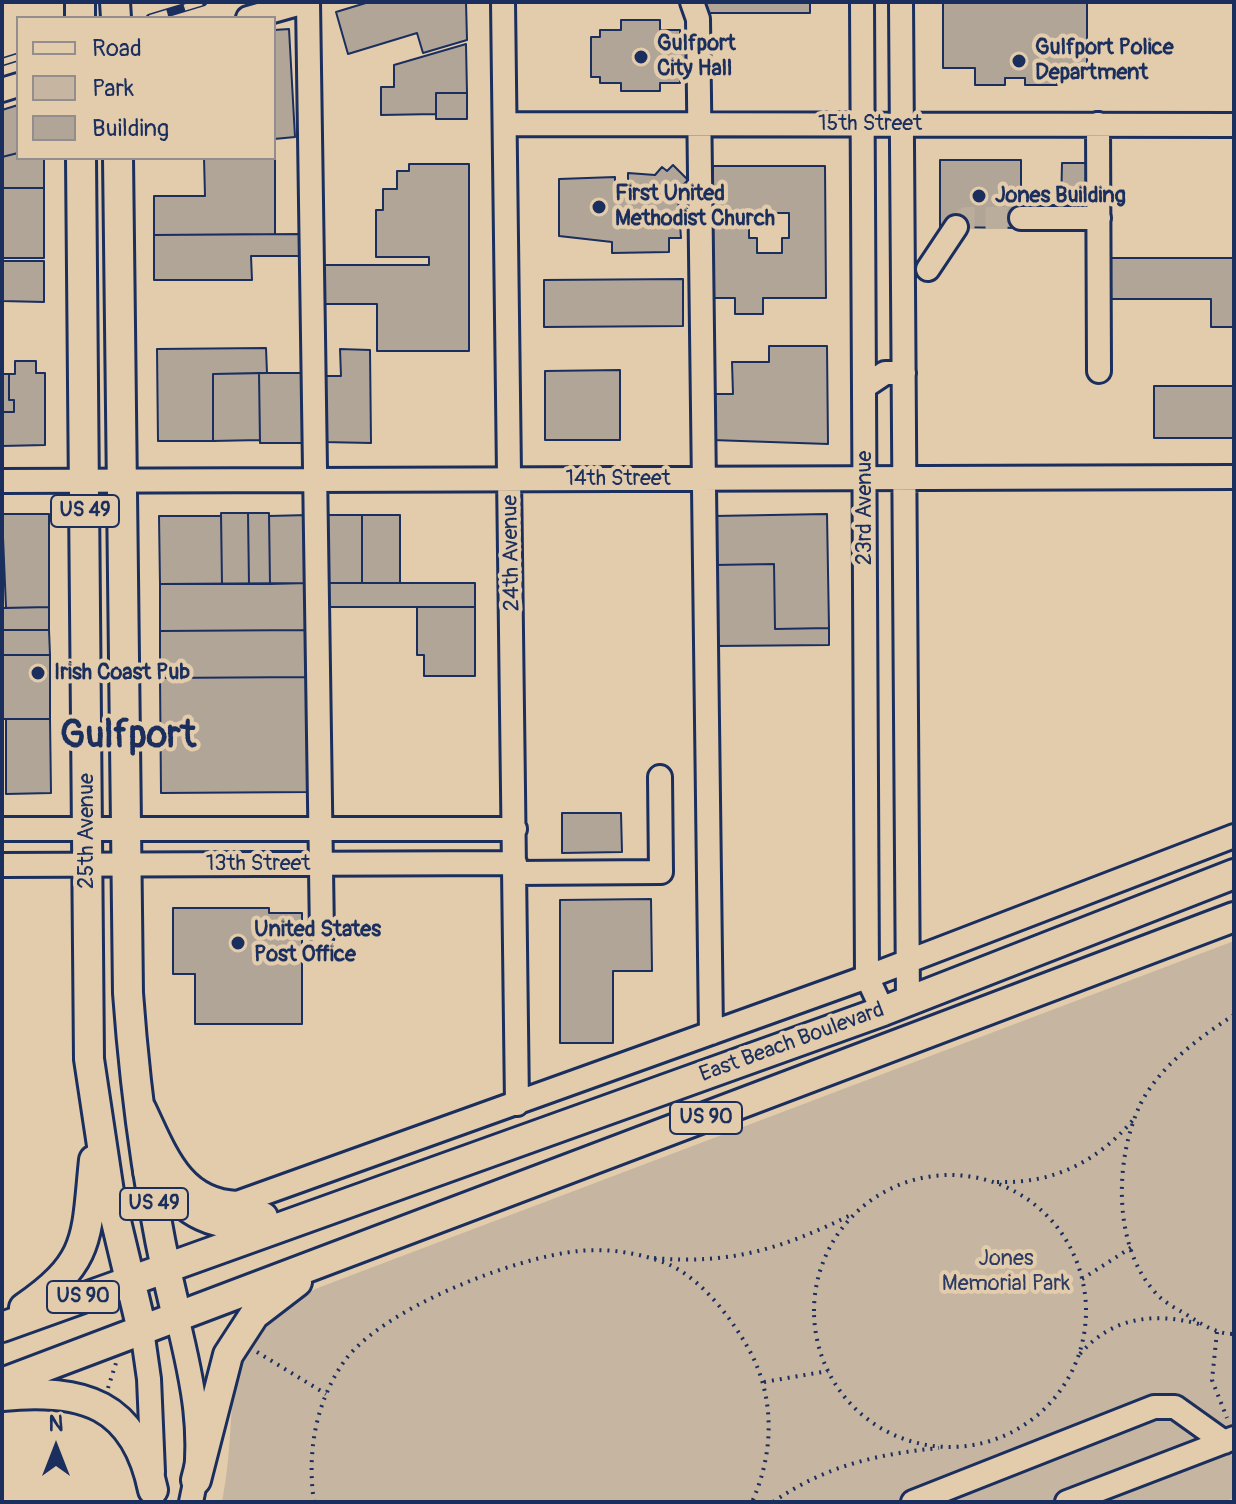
<!DOCTYPE html>
<style>
body{margin:0}
#map{position:relative;width:1236px;height:1504px;overflow:hidden;background:#e3ccac;font-family:Pangolin,sans-serif}
canvas{display:block}
.frame{position:absolute;inset:0;border:4px solid #1b2f5e;pointer-events:none}
.legend{position:absolute;left:16px;top:16px;width:260px;height:144px;box-sizing:border-box;background:#e3ccac;border:2px solid #938d8d;margin:0;padding:10px 14px;list-style:none;font-size:24px;color:#1b2f5e}
.legend li{display:flex;align-items:center;gap:16px;height:40px}
.legend b{width:40px;border:2px solid #938d8d}
.north{position:absolute;left:16px;top:1408px;width:80px;height:80px;-webkit-text-stroke:6px #e3ccac;paint-order:stroke;rotate:0deg;font-size:22px;font-weight:700;line-height:32px;text-align:center;color:#1b2f5e}
.north::after{content:'';display:block;margin:auto;width:28px;height:36px;background:#1b2f5e;clip-path:polygon(50% 0,100% 100%,50% 72%,0 100%)}
</style>
<div id="map">
<canvas width="1236" height="1504"></canvas>
<div class="frame"></div>
<ul class="legend">
<li><b style="height:10px;background:#e3ccac"></b>Road</li>
<li><b style="height:22px;background:#c6b5a0"></b>Park</li>
<li><b style="height:22px;background:#b1a598"></b>Building</li>
</ul>
<div class="north">N</div>
</div>
<script>
const c = document.querySelector('canvas').getContext('2d');
c.lineJoin = 'round';
function paint(path, color) {
  c.fillStyle = color;
  c.fill(path, 'evenodd');
}
function stroke(path, color, width, dash) {
  c.strokeStyle = color;
  c.lineWidth = width;
  c.lineCap = dash ? 'butt' : 'round';
  c.setLineDash(dash || []);
  c.stroke(path);
}
function drawText(font, color, halo, rows, align = 'center') {
  c.font = font + ' Pangolin,sans-serif';
  c.lineWidth = 8;
  c.setLineDash([]);
  c.textBaseline = 'middle';
  c.strokeStyle = halo;
  c.fillStyle = color;
  for (const [text, x, y, turn = 0] of rows) {
    c.save();
    c.translate(x, y);
    c.rotate((+turn || 0) * Math.PI / 180);
    c.textAlign = isNaN(turn) ? turn : align;
    if (halo) c.strokeText(text, 0, 0);
    c.fillText(text, 0, 0);
    c.restore();
  }
}
paint(new Path2D(`
 M1234,941V1498L1223,1502H222C243,1399 207,1352 315,1289Z`), '#c6b5a0');
const building = new Path2D(`
 M369,2H466L467,40L423,53L417,33L348,54L336,12Z
 M703,2H810V13H703Z
 M943,2H1087V68H1057V85H1025V78H1005V85H975V68H943Z
 M621,20H660V30H680V37H690V77H680V83H660V91H621V83H600V77H591V37H600V30H621Z
 M289,29L295,137L274,139V30Z
 M466,44L467,93H436V114L381,115V87H394V65Z
 M436,93H467V119H436Z
 M18,105V153L2,157V110Z
 M275,141V234L154,235V196H205L204,158H274Z
 M18,153V158H44V188H2V157Z
 M940,160H1021V228L940,227Z
 M1062,163H1089V209H1061Z
 M409,164H469V351H377V304H322V265H429V257H376V210H383V189H397V171H409Z
 M673,165L688,180L682,186L686,191L678,198L681,238H669V252L612,253V242L559,236V179L615,177V181H628V173L655,175L662,167L667,171Z
 M713,166H825L826,298H763V314H735V298H713ZM749,213H789V238H782V253H757V238H749Z
 M2,188H44V258H2Z
 M302,234V256H251L252,280H154V235Z
 M1110,258H1234V327H1211V299H1110Z
 M2,261H44V302L2,301Z
 M683,279V326L544,327V280Z
 M769,346H827L828,444L712,440V394H733L732,362H769Z
 M266,348L267,373L213,374V441H158L157,349Z
 M340,349L370,350L371,443L323,442V376H341Z
 M15,361H36V373H45V445L2,446V412H14V400H9V374H15Z
 M620,370V440H545V371Z
 M259,373H304L305,443H260Z
 M259,373L260,440L213,441V374Z
 M2,374H9V400H14V412H2Z
 M1154,386H1234V438H1154Z
 M221,513H248L249,584H222Z
 M248,513H269L270,584H249Z
 M2,514H49V607L6,608Z
 M827,514L829,628L775,629L774,564L714,565V516Z
 M308,515V583L270,584L269,516Z
 M325,515H362V583H325Z
 M362,515H400V583H362Z
 M159,516H221L222,584H160Z
 M774,564L775,629L829,628V645L716,646L714,565Z
 M308,583V630L160,631V584Z
 M325,583H475V607H325Z
 M49,607V630H2V608Z
 M417,607H475V676H424V655H417Z
 M2,630H49L50,655H2Z
 M308,630L309,677L160,678V631Z
 M2,655H50V719H2Z
 M309,677V792L161,793L160,678Z
 M6,719H50L51,793L6,794Z
 M562,813H621L622,852L562,853Z
 M651,899L652,971H613V1043H560V900Z
 M173,908H269V913H302V1024H195V974H173Z`);
paint(building, '#b1a598');
stroke(building, '#1b2f5e', 2);
stroke(new Path2D(`
 M956,227L966,218H1021`), '#bbad9c', 22, [22, 11]);
const minor = new Path2D(`
 M308,2L322,935
 M503,2L517,1104
 M692,2L698,19L711,1033
 M862,2L867,977L883,1011
 M901,2L908,1000
 M248,18L305,2
 M2,90L18,85
 M506,124L1234,125
 M1098,124L1099,371
 M1021,218H1099
 M928,269L956,227
 M864,387L885,373H904
 M2,481L1234,477
 M2,829H515
 M2,865L515,863
 M515,873L661,872L660,777
 M144,1108C165,1152 181,1201 237,1203L867,977L1234,836
 M177,1317C192,1378 206,1440 191,1502
 M142,1330L149,1379L153,1472
 M913,1502L1154,1407H1175L1224,1442
 M1067,1502L1234,1438`);
const major = new Path2D(`
 M80,2V18
 M115,2L116,18
 M81,158L89,1059L109,1192L142,1330
 M118,158L128,993C136,1103 151,1211 177,1317
 M148,1172C184,1206 211,1236 263,1217
 M24,1308C92,1261 86,1237 94,1160
 M2,1327L883,1011L1234,874
 M2,1383L1234,917
 M2,1396C83,1388 135,1403 153,1490
 M196,1480L228,1355L254,1315L297,1282`);
stroke(minor, '#1b2f5e', 28);
stroke(major, '#1b2f5e', 34);
stroke(new Path2D(`
 M1234,1015C1200,1037 1160,1066 1141,1103C1115,1156 1112,1244 1154,1291C1162,1301 1173,1307 1184,1313C1200,1323 1215,1334 1234,1334
 M814 1311a136 136 0 1 1 272 0a136 136 0 1 1-272 0Z
 M997,1182C1053,1184 1097,1162 1133,1120
 M654,1258C732,1265 783,1248 853,1214
 M1082,1279L1132,1247
 M1217,1332L1212,1380L1227,1418
 M257,1352L326,1394
 M1080,1354C1112,1317 1154,1312 1199,1324
 M764,1382L828,1371
 M108,1388L116,1363
 M314,1502C307,1454 315,1404 343,1363C380,1309 515,1257 579,1251C609,1248 640,1253 668,1264C701,1279 729,1315 747,1346C775,1394 775,1451 752,1502
 M773,1502C825,1466 877,1454 939,1448`), '#1b2f5e', 4, [2, 6]);
stroke(minor, '#e3ccac', 22);
stroke(major, '#e3ccac', 28);
const rail = new Path2D(`
 M150,18L203,2
 M2,62L18,57`);
stroke(rail, '#1b2f5e', 9);
stroke(rail, '#e3ccac', 6, [18]);
for (const [x, y, r, color] of [
 [641,57,8,"#1b2f5e"],
 [1019,61,8,"#1b2f5e"],
 [979,196,8,"#1b2f5e"],
 [599,207,8,"#1b2f5e"],
 [38,673,8,"#1b2f5e"],
 [238,943,8,"#1b2f5e"]
]) {
  const dot = new Path2D();
  dot.arc(x, y, r, 0, 2 * Math.PI);
  c.fillStyle = color;
  c.fill(dot);
  stroke(dot, '#e3ccac', 3);
}
for (const [x, y, w] of [
 [85,511,68],
 [706,1118,72],
 [154,1204,68],
 [83,1297,72]
]) {
  const box = new Path2D();
  box.roundRect(x - w / 2, y - 16, w, 32, 6);
  c.fillStyle = '#e3ccac';
  c.fill(box);
  stroke(box, '#1b2f5e', 2);
}
drawText('bold 20px', '#1b2f5e', null, [
 ["US 49",85,511],
 ["US 90",706,1118],
 ["US 49",154,1204],
 ["US 90",83,1297]
]);
drawText('bold 22px', '#1b2f5e', '#e3ccac', [
 ["Gulfport",657,44],
 ["City Hall",657,69],
 ["Gulfport Police",1035,48],
 ["Department",1035,73],
 ["First United",615,194],
 ["Methodist Church",615,219],
 ["Jones Building",995,196],
 ["Irish Coast Pub",54,673],
 ["United States",254,930],
 ["Post Office",254,955]
], 'left');
drawText('22px', '#1b2f5e', '#e3ccac', [
 ["15th Street",870,124],
 ["14th Street",618,479],
 ["23rd Avenue",865,508,-90],
 ["24th Avenue",512,553,-91],
 ["25th Avenue",87,831,-90],
 ["13th Street",258,864],
 ["East Beach Boulevard",792,1043,-20]
]);
drawText('22px', '#2c3c65', '#e3ccac', [
 ["Jones",1006,1259],
 ["Memorial Park",1006,1284]
]);
drawText('bold 38px', '#1b2f5e', '#e3ccac', [
 ["Gulfport",128,737]
]);
</script>
